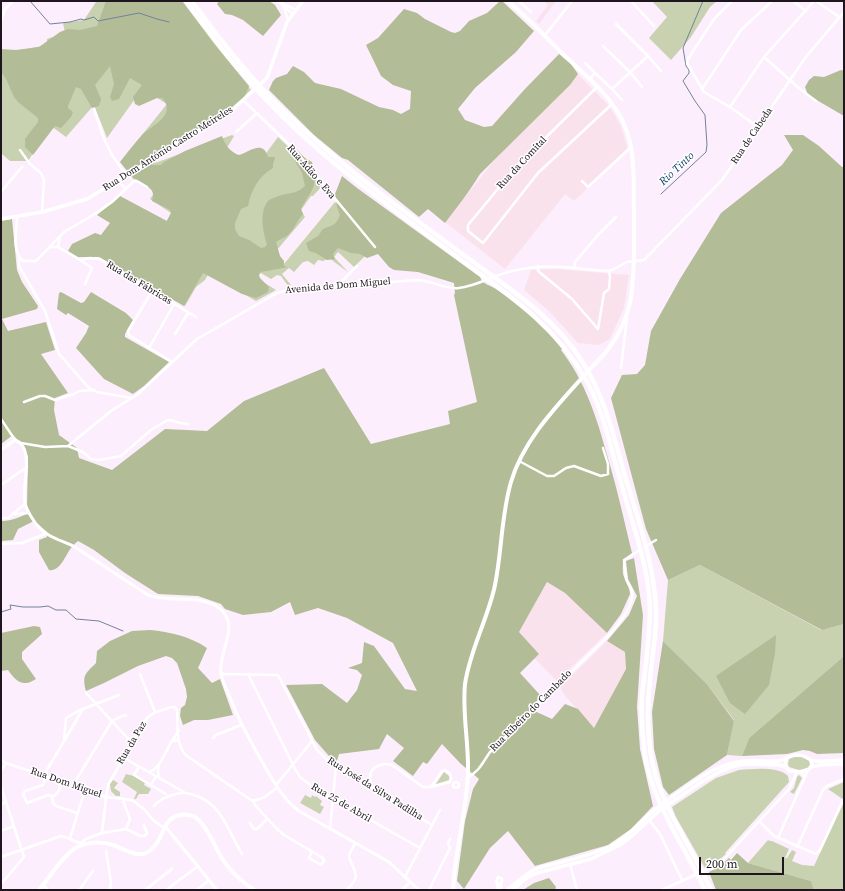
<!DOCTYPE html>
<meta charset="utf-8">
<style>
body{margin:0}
#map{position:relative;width:845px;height:891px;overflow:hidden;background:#fdeefd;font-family:"Source Serif 4",serif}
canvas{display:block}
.frame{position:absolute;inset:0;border:2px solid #1e151e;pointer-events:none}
.scale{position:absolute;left:699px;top:857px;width:85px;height:18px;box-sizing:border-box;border:2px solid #1e151e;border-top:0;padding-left:5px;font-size:12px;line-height:14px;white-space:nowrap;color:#1e151e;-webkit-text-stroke:3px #fff;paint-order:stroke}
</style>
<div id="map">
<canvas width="845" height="891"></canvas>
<div class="frame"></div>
<div class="scale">200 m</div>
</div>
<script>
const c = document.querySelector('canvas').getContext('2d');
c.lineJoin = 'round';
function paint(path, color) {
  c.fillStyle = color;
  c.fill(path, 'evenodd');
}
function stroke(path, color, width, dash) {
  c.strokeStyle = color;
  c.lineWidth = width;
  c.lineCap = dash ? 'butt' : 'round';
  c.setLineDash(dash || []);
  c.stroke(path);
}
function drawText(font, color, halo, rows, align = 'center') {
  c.font = font + ' "Source Serif 4",serif';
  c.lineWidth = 3;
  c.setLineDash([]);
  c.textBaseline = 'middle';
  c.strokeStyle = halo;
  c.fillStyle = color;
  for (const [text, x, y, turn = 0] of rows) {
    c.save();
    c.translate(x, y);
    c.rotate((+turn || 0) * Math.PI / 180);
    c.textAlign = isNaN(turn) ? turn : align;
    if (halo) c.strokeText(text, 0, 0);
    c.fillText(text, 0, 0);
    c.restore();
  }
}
paint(new Path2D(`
 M544,1H556L539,24L536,21L548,5Z
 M578,74L610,107L621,126L628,150L574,201L565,194L505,269L445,222L505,147Z
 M557,269L629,275L624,308L610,339L599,345L578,343L549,311L524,290L531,270Z
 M547,582L565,593L607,633L557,681L534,658L539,654L519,632Z
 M607,641L625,652L626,669L594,728L566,697L560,687Z`), '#fae2ed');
paint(new Path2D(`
 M96,1H182L251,90L228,110L129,170L121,161L167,104L142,89L107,138L94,105L66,137L51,126L28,161H10L1,153V50L16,51L47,45V39L65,33L63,23L84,20L96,2Z
 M652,1H717L710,7L691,37L671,60L649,38L667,17Z
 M232,135L234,136L227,148L241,158L253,171L278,137L294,152L322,186L313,196H311L301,210L305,217L271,257L284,264L335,202L373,248L354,267L338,252L334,257L348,272L329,258L323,261L318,260L314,265L308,261L303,262L294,272L289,268L282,274L291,285L288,286L281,276L277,275L271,279L259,272L255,277L276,290L256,301L228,285L210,271L205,280L196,287L185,306L163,294L166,288V222L171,213L150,199L155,192L136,179L134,180L131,176L151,162L155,163Z
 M700,565L821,630L844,624V656L749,738L742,756L727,755L734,720L707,684L663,641L668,580Z
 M800,757H804L809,760L810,764L808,768L799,770L789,767L788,764L789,759L793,757Z
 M739,770C752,769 779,766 788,776L789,782L725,853L726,854L713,865L705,868L676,817L672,807L716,778Z
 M444,772L449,776V780L436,784Z
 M126,774L134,776L145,783L144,785L151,789L148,794H139L136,799H134L137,792L122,782Z
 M799,775L802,778L794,794L790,792L794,788L797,777Z
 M113,780L118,783L114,788L120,792V796H116L111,791L110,784Z
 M844,782V800L828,789Z
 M305,795L311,798L312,795L315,797L316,796L322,801L320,805L324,807L320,814L302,804L300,803Z
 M844,802V890H814L811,881L748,863L768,840L770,841H772L789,849L785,858H787L792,850L796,852L792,861L802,865L814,866Z`), '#c8d1b0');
paint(new Path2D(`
 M106,1H182L214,44L249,86L245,96L229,110L152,156V165H161L164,162L185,151L222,136C225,145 230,152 239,155C249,152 263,139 268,157H275L273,164V168C259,176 251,190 248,206L241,209L235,223V229L239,236L249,240L261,248L265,247L267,244C263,232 259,212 268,201C270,199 279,196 282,195C292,192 297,194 305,186C304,182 303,177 302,173C297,163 292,161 296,149L305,158L312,162C319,188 312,188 301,209L303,214C297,220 295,229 288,235C284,238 280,239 276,242L280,256L284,261V266L288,267L261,272L259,275L260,278L269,287L268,292L256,298L242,294L203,273L184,306L99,257H78L68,251L72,244L95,233L101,235L110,223L97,215L120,196L167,221L171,213L170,210L152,201C157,187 144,185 135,179C130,175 125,168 120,162C127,153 134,144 142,135C151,126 178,115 162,98H157L139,106L135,104L133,97L142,85L130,78L119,99L112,101L110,97L114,84L110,66L95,85L101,99L99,106L92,108L81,89L76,87L68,106V108L73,112L71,117L61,128L55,126L33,155L25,147V139L38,122V118C31,112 24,107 18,102C10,93 9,80 1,72V49L16,50L39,47L60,32L68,29L80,30L97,26Z
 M219,1H269L275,5L281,15L263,36L243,20L232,15L225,14L217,4Z
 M500,1H502L534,31L516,52L475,88L458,109L465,120L484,127L492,126L524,90L559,54L571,64L578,74L570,85L480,174C470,191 457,207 445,223L428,209L419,217L348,160L342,158L314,135L269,90L273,81L276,78L287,74L293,66L304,72L315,83L341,89L379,107L393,110L401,114L410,109L411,91L393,85L381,76L366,45L378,38L404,9L417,13L425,19L451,32L455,33L460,31L469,21L487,13Z
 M841,70L844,71V116L808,95L805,87L809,80L814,76L824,77Z
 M784,135H803L819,146L842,167H844V624L822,630L700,565L668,580L646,529L611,398L622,375L637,374L645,365L651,331L680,279L721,213L782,165L793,150Z
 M342,176L357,188L480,277C483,285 490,285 496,289C517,303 548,329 562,349L561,350C585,381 597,418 607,455C617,488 624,520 632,553L623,560C623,566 622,571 624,577C626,583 630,588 630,594L621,614L607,633L565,593L547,582L519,632L539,654L520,673L541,696L530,709L552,719L565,704L578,709L594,728L626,669L625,652L607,641L629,615L637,596L628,579L626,561L634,558L643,615L637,707L640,749L653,806L631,829L608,845L535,866L508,831L490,848L464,889L457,881L465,821L473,789L479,779L461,764L442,744L427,764L423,762L413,776L393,761L404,748L387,734L379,749L339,754L336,764L315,740L286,685L322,684L347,703L357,690L362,675L357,670L348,668L362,663L364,642L374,646L405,689L417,691L393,643L347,618L318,608L295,615L290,602L271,612L243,615L225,609L221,604L198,596L158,594L125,573L94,550L78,541C75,543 73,546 71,548C65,556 60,572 49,570L39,552V540L47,537L46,531L34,521L18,529L13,540L1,541V521C8,522 24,516 30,512L27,506L28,457L24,446L13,435L1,444V221L12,219L17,270L22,282L38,306L37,309L2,319L8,331L46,322L55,350L41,354L68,393L55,398L54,410L59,435L77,448L79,458L112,470L165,429L207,431L244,401L324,368L371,444L450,424L448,411L477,402L454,295L455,293L454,283L418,272L394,270L389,267L378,254L367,258L360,254L351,253L338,248L333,254L335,259L327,260L316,253L309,251L306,243L318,236L323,229C332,225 336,226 340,215L337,207L335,194Z
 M61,292L81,303L84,302L91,292L126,313L133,320L125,334V337L169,362L144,386L133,394L104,379L76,348L86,333L89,326L68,313L66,315L57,309L59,293Z
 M34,626L40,627L42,634L22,652V659L36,679C22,688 16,681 8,670L1,671V633Z
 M150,630C170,632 189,636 207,648L198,668L212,683L220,679L233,715L208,720H194L183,725L180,716L181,708L185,705L187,697L186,689L177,663L172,658L166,656L138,666L104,683L86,691C82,675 85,674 96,663L97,651L110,641L132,631Z
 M776,635L775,653L769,685L745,714L730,703L716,676Z
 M663,641L707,684L734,721L727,755L669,795L663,787L654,749L652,712Z
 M844,656V753L817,754L810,751L803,750L787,754L742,756L749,738Z
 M737,853L748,863L811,881L814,890H716L709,872L719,867L729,858L731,860Z
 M549,878L556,887L555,890H523L534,883Z`), '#b2bc97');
stroke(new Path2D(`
 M30,1L50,24L70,22L81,19L84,20L94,17L98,21L139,13L157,19L169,22
 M661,194L706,152L707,145L705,115L695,101L683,81L689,73V70L686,66L683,48L703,1
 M1,612L11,609L10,605L23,607H40L48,606L56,610H66L76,619L99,621L123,631`), '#71839a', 1);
stroke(new Path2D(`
 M277,1L296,10
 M519,1L531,12
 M631,1L654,26
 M732,1L714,19L688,59L687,63L704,92L730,107L758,127
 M793,1L806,11
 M816,1L839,17
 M282,5L293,14
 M283,5L288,20
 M1,22L5,9L13,1
 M545,35L572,1
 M603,46L630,72L642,87
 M648,56L661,71
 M764,57L800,89L816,101
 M585,63L595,73
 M590,79L595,73L612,89L648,56L616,24
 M597,87L516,167L468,225V231L483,243L538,173L612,104
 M612,89L622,100
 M702,89L741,30L772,1
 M243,100L295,150L375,247
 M730,107L764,57L814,1
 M94,109L104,139L112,155L126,175
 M236,132L256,114
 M20,150L30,164L41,173L44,180L42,212
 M117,180L126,189
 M582,181L588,187L631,147
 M1,192L22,167
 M17,217C17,232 11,249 23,261H36L64,232L98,212L112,202L134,181H137L147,187
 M50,247H58L60,236
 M58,247L80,260L90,258L100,259L196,317
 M19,258V266L45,311L59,354L89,388L97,392L132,398
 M80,260L92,268L85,284
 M538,266V271L572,299L598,329L604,293L609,289L610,277L609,271
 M574,268L575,262L598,235L616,217
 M339,285L340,283L357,266
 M152,291L128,331L129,335L172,362
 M175,334L188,313
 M149,348L174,304
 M621,368L627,317
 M24,402L40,396H45L55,400L74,394L79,391L94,390
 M1,419L15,440
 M21,443L45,447L68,446L83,452L91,459L99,460L121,456L151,430L166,421L170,420L180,423L188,424
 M68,446L111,411L138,394L197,339L277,293L288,290L417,280C431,280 445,290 459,288C477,286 494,275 512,271C544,263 574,268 606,271L612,270L627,262L644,260L722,180L805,58L844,12
 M519,461L547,476H554L566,468L574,466L601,476L608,474V464L603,448
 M1,485L27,467
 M14,514L29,513
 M1,518H8L25,504
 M1,544L22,543L45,534
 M646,546L656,540
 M140,674L155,712
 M221,674L278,675L317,750L327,760L432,825
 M248,674L295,769L300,777L314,788L420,848
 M86,693L132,743
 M213,738L216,735L241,725
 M64,739L66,718L82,709
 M172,741L179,730
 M124,758L184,792
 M1,760L6,763L106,797L132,800L144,809L153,820L164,828
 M159,764L158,771L159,778
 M139,767L134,775L166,794
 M1,771L6,763
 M149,772C160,769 166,750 172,741L177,740L179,741
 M801,772L804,776V781
 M44,775L83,709L119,695
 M47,776L43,785L25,791L23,794L27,803L48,795L52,796
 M468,777C479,772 483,762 490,752L610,634C618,624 634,606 632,593C632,589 629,585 627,581C625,575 625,567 624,560L640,550
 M60,781L59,791L52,798L53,803L56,806L77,813
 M453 785a3 3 0 1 1 6 0a3 3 0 1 1-6 0Z
 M73,785L112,721L124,715L126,716
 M151,785L156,776
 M276,785L312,741
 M1,787L24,857L1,884
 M373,789C372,786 370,782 370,779C369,767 382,762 392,765L423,787H431L450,782C453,776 450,773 445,770L442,771L431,787
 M253,801L255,805L275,827L284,835L323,858L324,861L321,865L309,858L312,851
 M1,804L6,802
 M154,806C160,799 167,796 176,794C184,792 189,793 197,796C222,805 229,833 242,854
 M649,820L660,834L682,880
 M759,821L774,836L816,854L820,850L843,800
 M250,823L254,829H257L267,819
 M126,829L141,836H145L147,833L144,825
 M330,829L336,767
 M1,831L14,826
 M102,833L106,797L108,785L147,718L155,712C162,712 168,706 175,707L177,710C178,724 175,746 187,756L251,800C261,802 269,793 277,788
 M70,838L85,790
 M778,838L808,770
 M81,843L86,839L102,833L126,829L130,819L122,798
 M797,847L823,790L827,786L844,779
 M106,851L111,882L110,890
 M1,857L61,836C68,837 74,842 81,843L82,845
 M570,864L577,890
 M705,870L715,866L723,860L789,789L797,772
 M405,877L440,810
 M497,883L498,890
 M43,885L48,890
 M79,890L93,871
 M145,890L172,869
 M166,890L198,866
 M197,890L209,880
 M301,890H305
 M347,890C358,878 358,877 351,862C350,859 349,858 349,856C350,852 353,847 355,844
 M402,890L410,882
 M429,890L450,848L448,843L450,839
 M500,890L502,879L501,878L498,877L496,882L499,884L501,883
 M662,890L695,875`), '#fff', 2.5);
stroke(new Path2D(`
 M1,450L15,440C36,447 21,487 25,503C26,510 32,518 36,524C46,537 61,540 75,547L148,595C170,603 201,594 219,608C242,625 217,653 221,674C223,682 227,690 230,697C238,719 249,739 261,760C272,779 281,797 299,811L389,862L419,890
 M165,826L217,890`), '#fff', 3);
stroke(new Path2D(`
 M1,219L42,212L87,199L230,112L267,78L287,22L303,1
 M786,759L785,765L789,771L801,772L809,769L812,765L811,760
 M811,767L821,765L844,764
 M507,890C516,883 525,874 536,869C546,865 556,864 565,861C581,857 597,853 611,846C632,835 645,815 665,802C687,787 711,766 738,762C751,759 765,762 778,761C785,760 790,755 797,755C805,755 805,757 811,760C817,763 836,760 844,760
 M512,890L528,877L537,873L591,859L620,845L633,835L659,811L703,781L721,771L735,766L747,764L779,765L786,767`), '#fff', 3.5);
stroke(new Path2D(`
 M39,890C49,878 64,854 77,847C88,842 102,841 113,845C128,850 140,862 154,847C164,836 163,818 180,815C185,814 191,815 195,817C207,825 215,848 223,860C232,873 242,882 254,890
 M453,890C454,880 454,870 456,861C460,831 467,802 468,773C469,743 462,714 465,684C470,649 488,619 495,585C502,551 501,516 511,482C524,438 559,404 589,370C596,363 603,356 609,348C619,335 626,319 630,303C635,274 634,244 634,215C633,182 637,147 621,118C608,93 585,75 565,56C546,37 528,18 508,1`), '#fff', 4);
stroke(new Path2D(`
 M186,1C202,23 218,46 236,66C277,115 325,158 376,196C408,221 440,244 472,268C516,300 557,329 585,378C604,411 611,450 622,486C633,526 649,567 650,609C650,638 645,667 642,696C641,716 642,736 645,756C654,806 684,845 705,890
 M192,1C207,22 222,42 239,62C279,111 328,153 379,192C412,217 446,242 480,267C519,295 558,322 583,363C605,397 614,438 625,476C638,519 654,563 656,609C657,632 652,656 650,680C647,707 647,734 652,761C662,810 692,846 711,890`), '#fff', 4.5);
drawText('10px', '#1e151e', '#fff', [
 ["Rua de Cabeda",752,136,-56],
 ["Rua Dom António Castro Meireles",168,149,-32],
 ["Rua da Comital",522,163,-47],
 ["Rua Adão e Eva",311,172,49],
 ["Rua das Fábricas",139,283,31],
 ["Avenida de Dom Miguel",338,286,-5],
 ["Rua Ribeiro do Cambado",531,711,-45],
 ["Rua da Paz",132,743,-59],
 ["Rua Dom Miguel",66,783,19],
 ["Rua José da Silva Padilha",375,789,32],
 ["Rua 25 de Abril",341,803,30]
]);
drawText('italic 11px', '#0e3d63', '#fff', [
 ["Rio Tinto",677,169,-43]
]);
</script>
